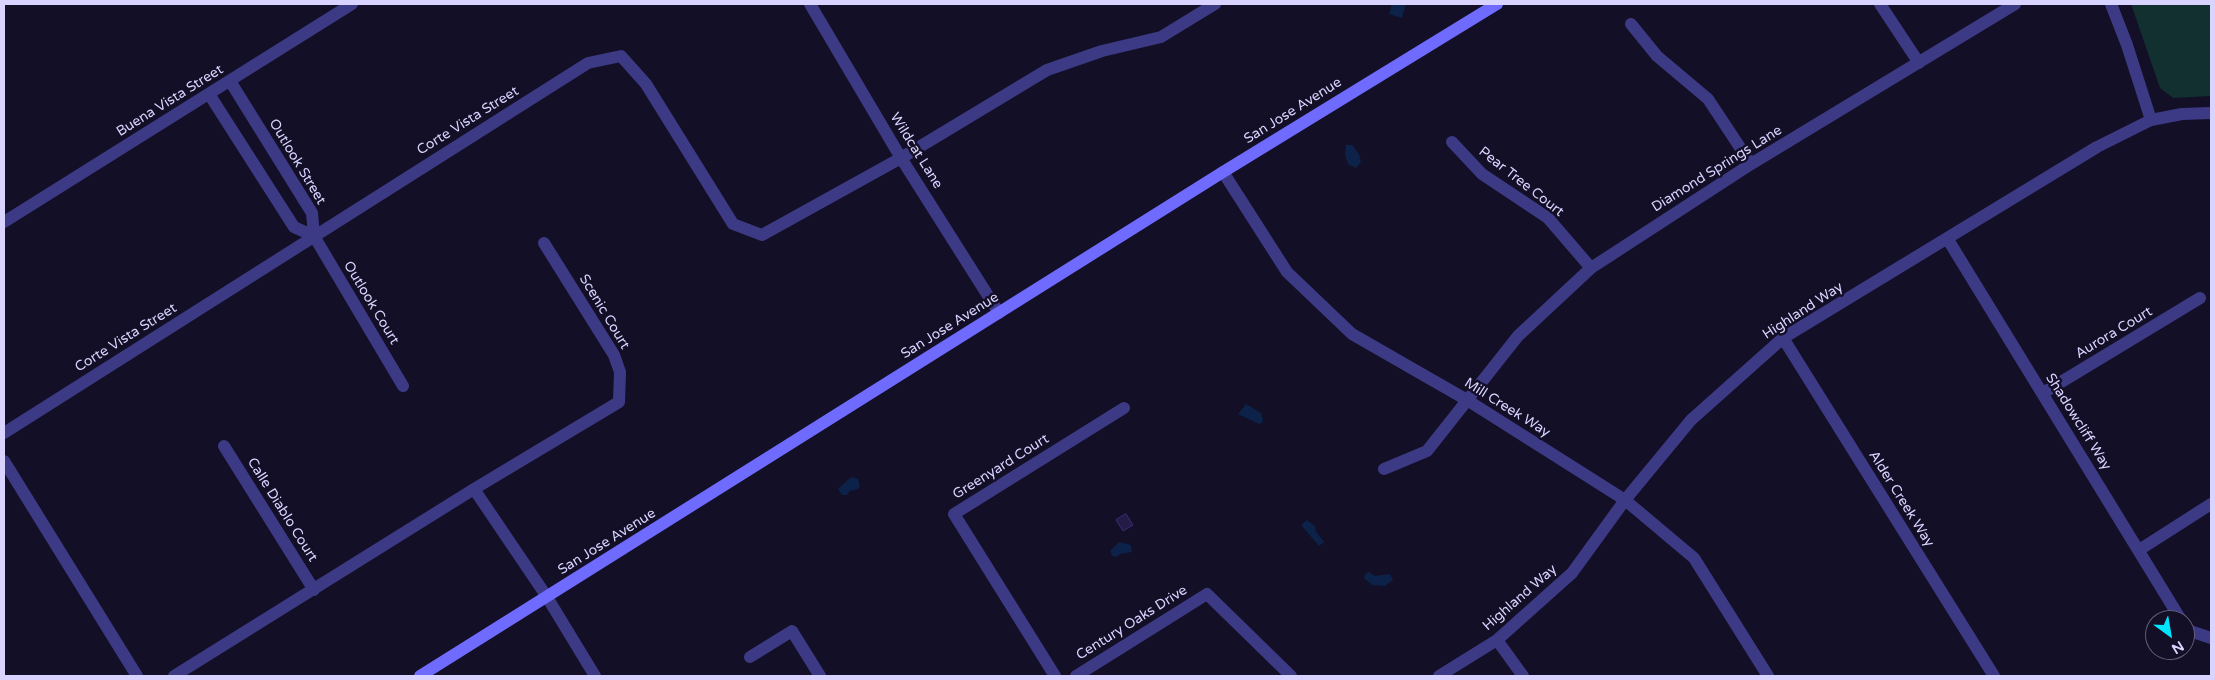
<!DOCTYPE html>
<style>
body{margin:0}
#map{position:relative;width:2215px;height:680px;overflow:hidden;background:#130f26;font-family:"Varela Round",sans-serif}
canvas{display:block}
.frame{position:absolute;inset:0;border:5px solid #d9d4ff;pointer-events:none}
.north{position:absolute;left:2145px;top:610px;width:50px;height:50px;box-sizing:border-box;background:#130f26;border:1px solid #625e7d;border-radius:50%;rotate:148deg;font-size:14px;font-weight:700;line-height:20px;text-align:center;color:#d9d4ff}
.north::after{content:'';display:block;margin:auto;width:18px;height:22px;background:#00e5ff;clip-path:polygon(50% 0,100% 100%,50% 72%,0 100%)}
</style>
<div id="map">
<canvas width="2215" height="680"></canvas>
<div class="frame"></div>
<div class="north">N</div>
</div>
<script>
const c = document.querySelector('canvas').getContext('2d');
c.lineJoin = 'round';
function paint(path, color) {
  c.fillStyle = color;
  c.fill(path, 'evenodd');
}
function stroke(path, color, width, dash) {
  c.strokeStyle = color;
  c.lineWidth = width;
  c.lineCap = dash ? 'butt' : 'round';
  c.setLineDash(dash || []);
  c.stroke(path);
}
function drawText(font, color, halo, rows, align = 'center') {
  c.font = font + ' "Varela Round",sans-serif';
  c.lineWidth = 5;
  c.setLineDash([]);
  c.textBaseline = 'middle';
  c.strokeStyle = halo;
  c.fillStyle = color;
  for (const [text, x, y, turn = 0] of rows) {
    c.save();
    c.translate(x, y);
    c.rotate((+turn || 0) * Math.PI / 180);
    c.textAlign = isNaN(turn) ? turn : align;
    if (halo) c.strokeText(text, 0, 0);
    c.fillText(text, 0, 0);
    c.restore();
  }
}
paint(new Path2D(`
 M2131,4H2211V96L2173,98L2160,88Z`), '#12302f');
paint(new Path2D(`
 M1392,4H1406L1402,18L1389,14Z
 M1346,145H1352L1359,154L1361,162L1356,168L1348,164L1345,155Z
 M1246,404L1261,413L1263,419L1262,423L1259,424L1238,414Z
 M851,477L858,479L860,486L858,489L850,491L847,495H842L838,489Z
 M1307,520L1316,527L1315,530L1324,542L1319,546L1301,525Z
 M1119,542L1131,545L1132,552L1120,554L1117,557L1112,556L1110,551Z
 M1369,572L1375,576L1390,574L1393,580L1385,586L1372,585L1364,578L1366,573Z`), '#0c2248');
const building = new Path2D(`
 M1126,514L1133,525L1123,531L1116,520Z`);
paint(building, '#241b47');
stroke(building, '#3b2d73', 1);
stroke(new Path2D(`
 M810,4L901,158L999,313
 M1880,4L1919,63
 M2111,4L2127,45L2151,120
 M1631,24L1657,56L1708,99L1751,164
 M230,81L312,213L314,236L403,386
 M209,94L294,227L314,236
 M1452,142L1482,174L1548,218L1591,268
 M1223,172L1287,272L1352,334L1467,400L1625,500L1694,558L1768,676
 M4,222L352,4
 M1947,238L2181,620
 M1783,338L1994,676
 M2043,393L2200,298
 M4,433L588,63L621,56L646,84L733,224L762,235L901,158L1047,70L1102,51L1161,37L1215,4
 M224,446L314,590
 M4,461L137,676
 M1384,469L1427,451L1518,336L1591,268L1751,164L2015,4
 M474,489L547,597L595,676
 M2139,550L2211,504
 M2185,626L2187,630L2211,638
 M1497,640L1523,676
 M750,657L792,631L820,676
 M174,676L474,489L619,402L620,372L614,355L544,243
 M1055,676L954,514L1124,408
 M1076,676L1207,594L1291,676
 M1439,676L1497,640L1572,573L1625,500L1691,420L1783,338L2097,147L2151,120L2182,114L2211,113`), '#3d3a85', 12);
stroke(new Path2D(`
 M420,676L1223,172L1497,4`), '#6f6bff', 12);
drawText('14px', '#d9d4ff', '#130f26', [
 ["Buena Vista Street",170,101,-32],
 ["San Jose Avenue",1293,111,-32],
 ["Corte Vista Street",468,121,-32],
 ["Wildcat Lane",916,151,58],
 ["Outlook Street",297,162,59],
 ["Diamond Springs Lane",1717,169,-32],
 ["Pear Tree Court",1521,182,38],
 ["Outlook Court",371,303,59],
 ["Highland Way",1803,311,-33],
 ["Scenic Court",604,312,59],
 ["San Jose Avenue",950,326,-32],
 ["Aurora Court",2114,333,-31],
 ["Corte Vista Street",126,338,-32],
 ["Mill Creek Way",1507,408,32],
 ["Shadowcliff Way",2078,422,58],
 ["Greenyard Court",1001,467,-32],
 ["Alder Creek Way",1901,499,58],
 ["Calle Diablo Court",282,510,58],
 ["San Jose Avenue",607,542,-32],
 ["Highland Way",1520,598,-41],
 ["Century Oaks Drive",1132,623,-32]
]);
</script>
